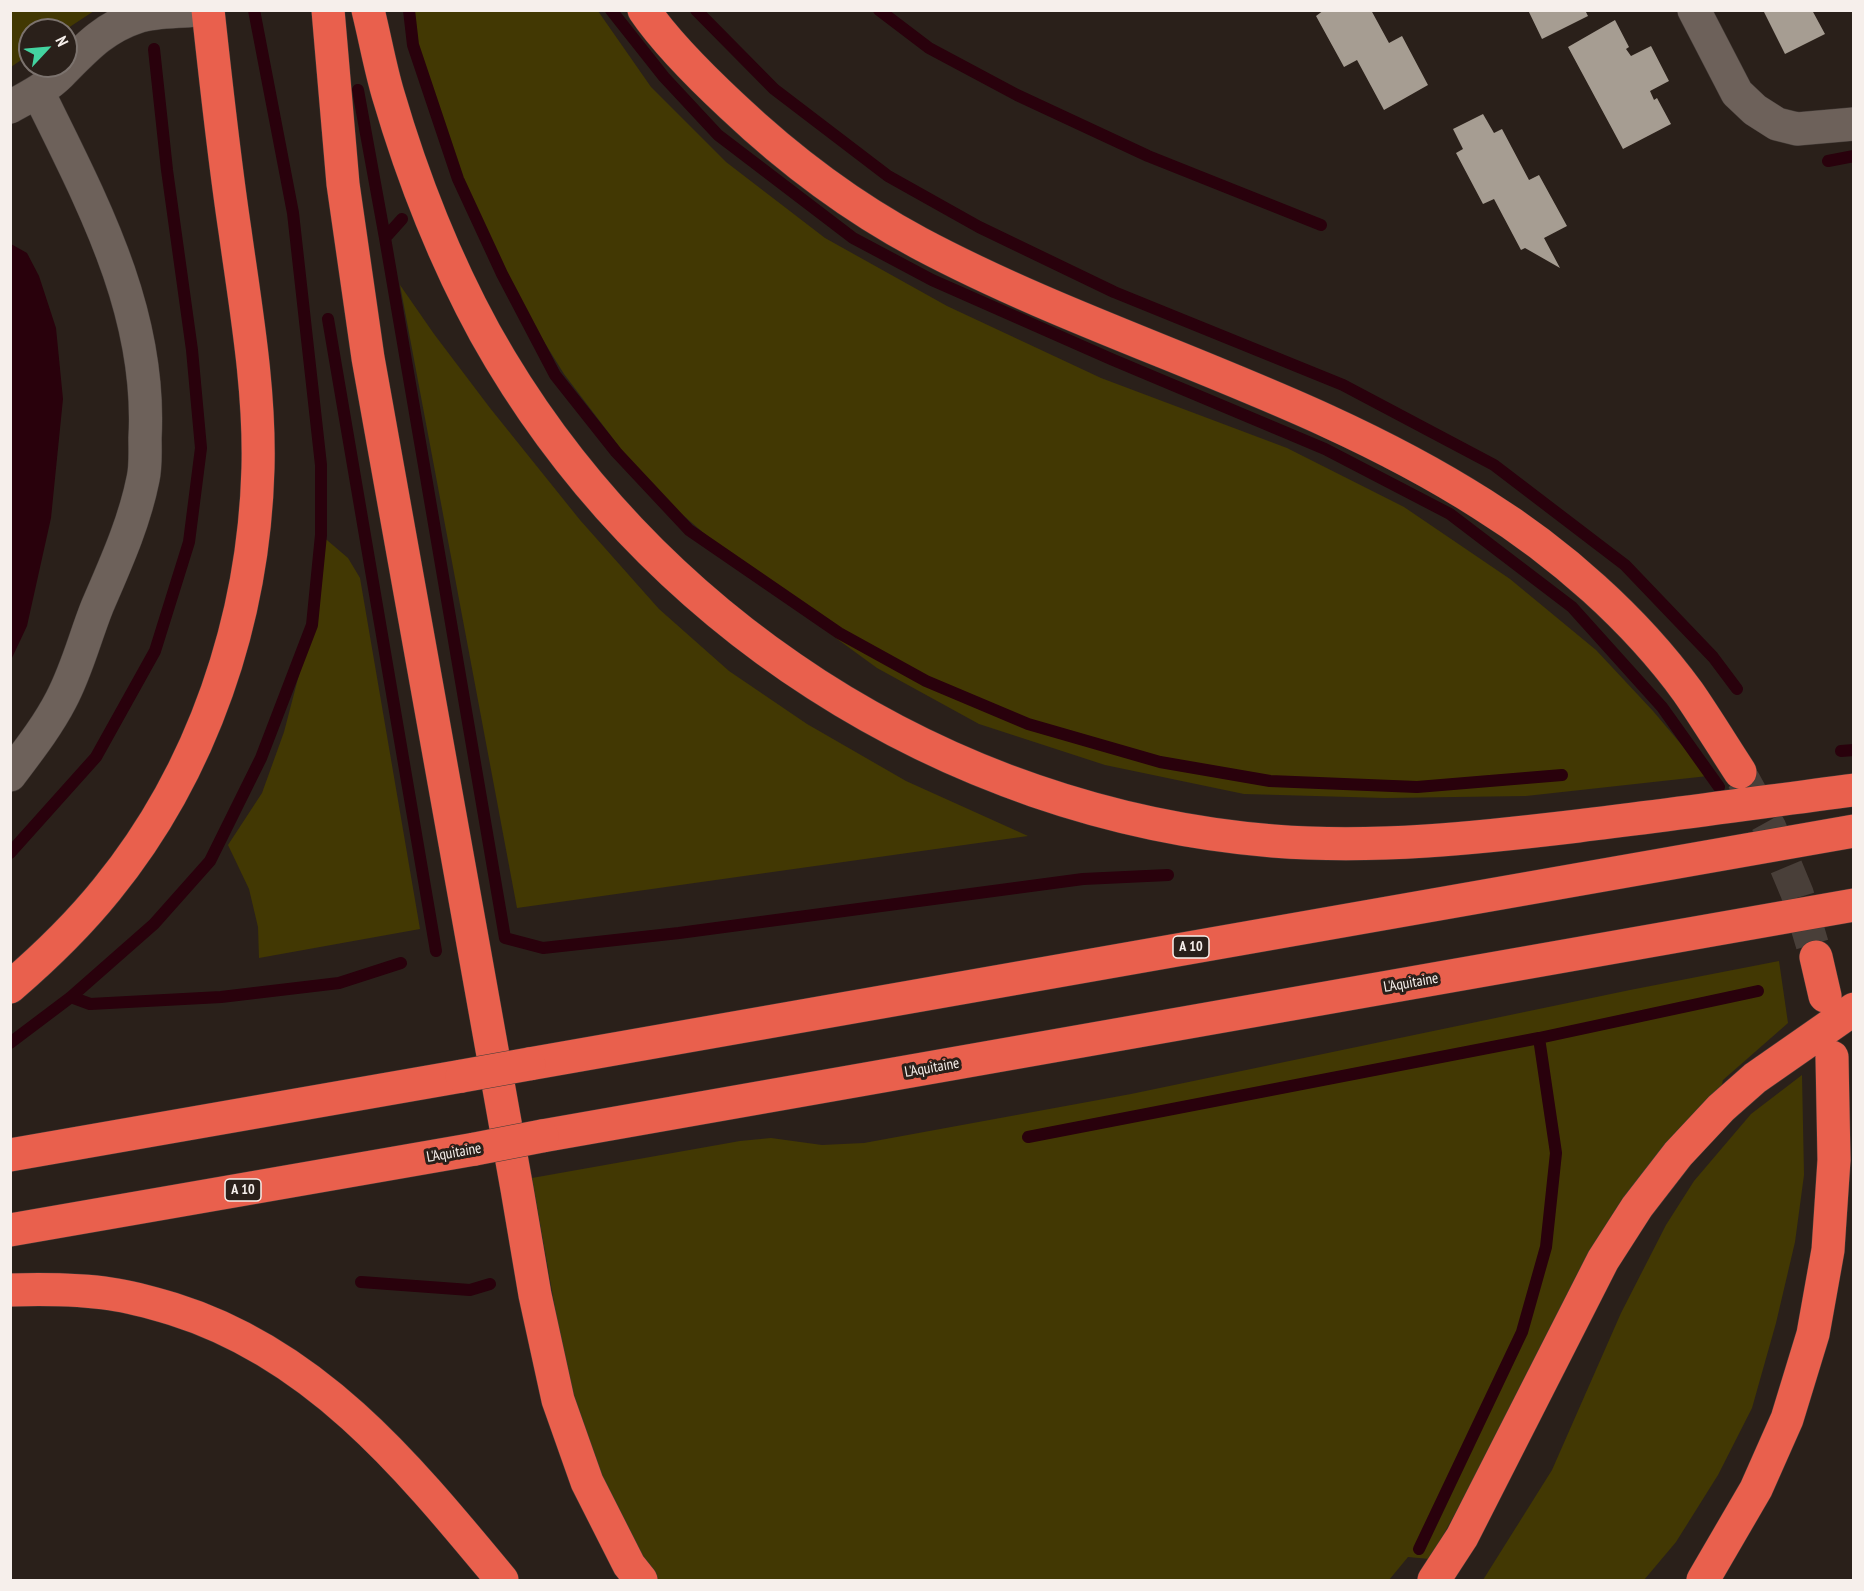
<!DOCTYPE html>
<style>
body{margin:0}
#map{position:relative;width:1864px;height:1591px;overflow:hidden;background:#2a201a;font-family:"PT Sans Narrow",sans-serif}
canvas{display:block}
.frame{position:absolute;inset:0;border:12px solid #f6efeb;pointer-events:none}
.north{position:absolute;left:18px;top:18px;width:60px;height:60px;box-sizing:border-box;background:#2a201a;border:2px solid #7c736e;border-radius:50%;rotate:64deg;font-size:16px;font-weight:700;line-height:24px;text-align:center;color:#f6efeb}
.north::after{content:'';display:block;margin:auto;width:21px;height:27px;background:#43d4a0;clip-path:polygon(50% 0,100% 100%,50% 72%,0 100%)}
</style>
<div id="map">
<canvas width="1864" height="1591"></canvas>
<div class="frame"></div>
<div class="north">N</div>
</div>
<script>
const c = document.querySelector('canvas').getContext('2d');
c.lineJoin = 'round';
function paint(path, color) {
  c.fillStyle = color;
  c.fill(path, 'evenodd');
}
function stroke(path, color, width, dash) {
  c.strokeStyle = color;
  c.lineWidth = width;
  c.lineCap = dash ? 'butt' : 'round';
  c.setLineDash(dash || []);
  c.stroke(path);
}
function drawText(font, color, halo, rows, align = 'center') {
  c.font = font + ' "PT Sans Narrow",sans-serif';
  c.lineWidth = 6;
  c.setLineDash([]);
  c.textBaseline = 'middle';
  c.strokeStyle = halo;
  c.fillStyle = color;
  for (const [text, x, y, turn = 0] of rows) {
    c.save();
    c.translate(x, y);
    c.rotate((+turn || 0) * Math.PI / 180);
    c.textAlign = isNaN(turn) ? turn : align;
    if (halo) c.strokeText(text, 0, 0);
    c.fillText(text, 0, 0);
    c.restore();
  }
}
paint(new Path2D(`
 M11,10H94V11L65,30H30V54L11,67Z
 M409,11H598L651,87L726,162L825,238L947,306L1101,378L1287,448L1404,507L1510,579L1596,650L1653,711L1708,776L1526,796L1385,798L1244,794L1105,765L979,724L877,668L770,590L649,486L564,374L502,274L458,179L413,45Z
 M400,285L434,334L490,408L580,520L659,609L729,671L807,724L906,781L1028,836L517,908Z
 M321,535L348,558L360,578L420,929L259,958L258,927L249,889L228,845L262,793L284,732L312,625Z
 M1779,961L1788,1023L1723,1080L1721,1089L1478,1472L1430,1559L1408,1557L1389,1580H658L641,1557L593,1457L566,1370L532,1178L740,1141L771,1138L822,1145L864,1143L1131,1094L1630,990Z
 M1802,1075L1804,1175L1795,1242L1776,1323L1752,1408L1718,1475L1676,1542L1644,1580H1483L1552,1470L1621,1313L1666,1225L1694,1181L1751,1114Z`), '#423803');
paint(new Path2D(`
 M11,244L27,253L39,276L56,328L63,399L51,518L27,626L11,660Z`), '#29010c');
stroke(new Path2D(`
 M409,10L413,45L458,179L502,274L555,375L616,452L689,530L839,633L926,681L1028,724L1160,762L1270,781L1417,787L1562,775
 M611,10L664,77L718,135L853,238L932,280L1111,359L1325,449L1450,514L1572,607L1662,707L1719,787
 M696,10L774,89L888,176L979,227L1114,292L1343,385L1494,465L1625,565L1713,657L1737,689
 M879,10L929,48L1017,95L1148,156L1321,225
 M358,90L385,238
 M1828,161L1854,156
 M402,219L385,238L505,938L543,948L679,933L1083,879L1168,875
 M328,319L436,951
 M1841,751L1854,750
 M10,853L96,757L155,651L189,542L201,448L192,350L167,170L154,49
 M71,997L90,1004L221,997L339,983L401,963
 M1539,1038L1758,991
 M10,1043L71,997L154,924L210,861L261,758L312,625L321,535V465L293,213L254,10
 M1028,1137L1539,1038L1556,1153L1546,1247L1522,1332L1419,1549
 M361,1282L470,1290L490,1284`), '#29010c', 12);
paint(new Path2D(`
 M1324,10H1371L1389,43L1402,36L1428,85L1384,110L1357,60L1344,67L1316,16Z
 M1528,10H1585L1588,16L1542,39Z
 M1763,10H1812L1825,34L1785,54Z
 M1615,20L1629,47L1626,49L1631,56L1651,46L1669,81L1650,91L1654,100L1657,98L1671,124L1623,149L1568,47Z
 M1483,114L1494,133L1502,129L1529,180L1539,175L1567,226L1544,238L1560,268L1525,248L1521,250L1494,199L1483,204L1456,153L1463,149L1453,129Z`), '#a69d92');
stroke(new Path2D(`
 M1743,779L1770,828L1797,893L1816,957`), '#493f39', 33, [33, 16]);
const minor = new Path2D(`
 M1694,10L1737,93L1755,110L1777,124L1797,129L1854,124
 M10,107C28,97 46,88 60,74C84,50 103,28 137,17C155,11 177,12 196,10
 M10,775C28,751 47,727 61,700C77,670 85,637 97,607C115,565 134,524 143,479C146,466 145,452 145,438C152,312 92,202 38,92`);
const highway = new Path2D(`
 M328,10L343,184L368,358L517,1189L535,1295L558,1400L587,1482L629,1565L641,1580
 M368,10C375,38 380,67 388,94C412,176 444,258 485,333C645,620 946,814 1273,841C1376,849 1477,838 1578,826C1670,815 1762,802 1854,790
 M644,10C667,44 702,78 732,106C788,159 850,206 919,243C1101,340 1307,392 1482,504C1559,552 1635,619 1688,692C1706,718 1723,746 1740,772
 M1816,957L1825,996
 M10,987C45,957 78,925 107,889C203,771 254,619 258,468C260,389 246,310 235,231C224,158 216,84 208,10
 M529,1064L1854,831
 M542,1136L1854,905
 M10,1155L462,1076
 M10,1230L475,1149
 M10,1290C44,1289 78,1289 111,1294C132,1297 153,1303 173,1309C317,1354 409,1468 502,1580
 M1434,1580L1462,1537L1603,1260L1637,1207L1678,1154L1721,1108L1755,1078L1854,1009
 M1703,1580L1756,1489L1787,1419L1813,1334L1828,1250L1834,1160L1832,1057`);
stroke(minor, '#443c38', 34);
stroke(highway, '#443c38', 34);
stroke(minor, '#6d615a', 33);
stroke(highway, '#e9604d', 33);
const highwayBridge = new Path2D(`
 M462,1076L529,1064
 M475,1149L542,1136`);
stroke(highwayBridge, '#443c38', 34, []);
stroke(highwayBridge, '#e9604d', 33);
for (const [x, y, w] of [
 [1191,947,36],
 [243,1190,36]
]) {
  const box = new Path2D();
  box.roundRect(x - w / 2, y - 11, w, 22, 4.5);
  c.fillStyle = '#2a201a';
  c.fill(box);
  stroke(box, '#f6efeb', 1.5);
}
drawText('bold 14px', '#f6efeb', null, [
 ["A 10",1191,947],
 ["A 10",243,1190]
]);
drawText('15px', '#f6efeb', '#2a201a', [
 ["L'Aquitaine",1411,983,-10],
 ["L'Aquitaine",932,1068,-10],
 ["L'Aquitaine",454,1153,-10]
]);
</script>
